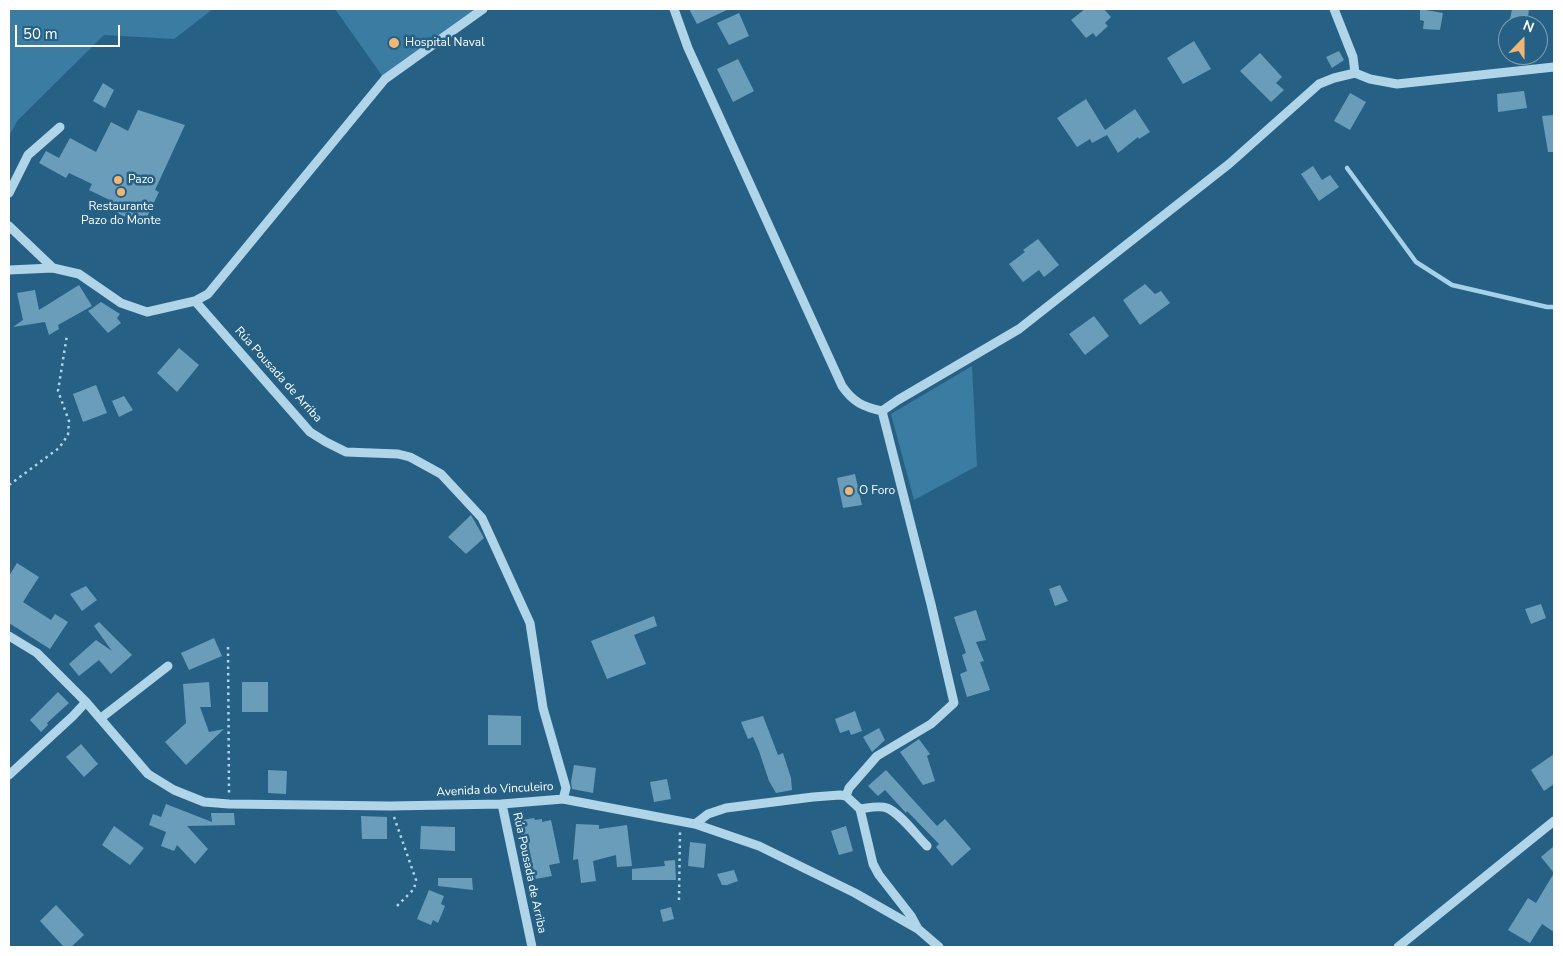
<!DOCTYPE html>
<meta charset="utf-8">
<style>
body{margin:0}
#map{position:relative;width:1563px;height:956px;overflow:hidden;background:#266185;font-family:"Nunito Sans",sans-serif}
canvas{display:block}
.frame{position:absolute;inset:0;border:10px solid #fff;pointer-events:none}
.north{position:absolute;left:1498px;top:15px;width:50px;height:50px;box-sizing:border-box;background:#266185;border:1px solid #7da0b6;border-radius:50%;rotate:22deg;font-size:14px;font-weight:700;line-height:20px;text-align:center;color:#fff}
.north::after{content:'';display:block;margin:auto;width:18px;height:22px;background:#f1b675;clip-path:polygon(50% 0,100% 100%,50% 72%,0 100%)}
.scale{position:absolute;left:15px;top:25px;width:105px;height:22px;box-sizing:border-box;border:2px solid #fff;border-top:0;padding-left:6px;font-size:15px;line-height:18px;white-space:nowrap;color:#fff;-webkit-text-stroke:4px #266185;paint-order:stroke}
</style>
<div id="map">
<canvas width="1563" height="956"></canvas>
<div class="frame"></div>
<div class="north">N</div>
<div class="scale">50 m</div>
</div>
<script>
const c = document.querySelector('canvas').getContext('2d');
c.lineJoin = 'round';
function paint(path, color) {
  c.fillStyle = color;
  c.fill(path, 'evenodd');
}
function stroke(path, color, width, dash) {
  c.strokeStyle = color;
  c.lineWidth = width;
  c.lineCap = dash ? 'butt' : 'round';
  c.setLineDash(dash || []);
  c.stroke(path);
}
function drawText(font, color, halo, rows, align = 'center') {
  c.font = font + ' "Nunito Sans",sans-serif';
  c.lineWidth = 5;
  c.setLineDash([]);
  c.textBaseline = 'middle';
  c.strokeStyle = halo;
  c.fillStyle = color;
  for (const [text, x, y, turn = 0] of rows) {
    c.save();
    c.translate(x, y);
    c.rotate((+turn || 0) * Math.PI / 180);
    c.textAlign = isNaN(turn) ? turn : align;
    if (halo) c.strokeText(text, 0, 0);
    c.fillText(text, 0, 0);
    c.restore();
  }
}
paint(new Path2D(`
 M9,9H213L174,39L104,35L18,120L9,136Z
 M335,9H476L383,77Z
 M972,366L977,466L914,500L891,414Z`), '#3a7ca2');
stroke(new Path2D(`
 M1347,168L1416,262L1452,285L1547,307H1554`), '#a5d1e9', 4.5);
paint(new Path2D(`
 M689,9H729L697,24Z
 M1085,9H1104L1111,17L1105,23L1108,26L1096,37L1093,33L1086,38L1071,20Z
 M1420,9L1443,13L1440,30L1423,29L1424,21L1420,20Z
 M1512,9H1529L1527,25H1509Z
 M739,13L749,36L729,45L717,23Z
 M1194,41L1211,69L1183,84L1167,58Z
 M1339,51L1344,60L1332,68L1326,57Z
 M1260,53L1282,77L1276,83L1284,90L1271,102L1240,71Z
 M738,59L754,91L733,102L717,69Z
 M103,83L114,90L105,108L93,101Z
 M1524,91L1527,108L1498,112L1497,94Z
 M1350,93L1366,102L1350,130L1334,121Z
 M1086,99L1105,130L1135,109L1150,132L1139,139L1138,137L1118,153L1107,135L1092,143L1090,139L1077,147L1057,118Z
 M138,110L185,125L155,190L159,192L143,225L117,213L120,205L89,190L92,184L69,173L66,178L39,163L46,151L59,158L70,138L96,152L111,122L128,131Z
 M1554,115V152H1548L1542,116Z
 M1313,166L1322,180L1330,175L1339,187L1319,201L1301,174Z
 M1038,239L1059,265L1044,277L1039,270L1023,282L1009,264L1025,252L1023,250Z
 M1145,284L1155,294L1161,291L1170,303L1140,325L1123,300Z
 M79,285L92,306L58,325L59,329L49,335L45,322L13,327L23,320L17,293L35,290L39,310Z
 M101,302L120,314L117,318L121,323L108,333L88,311Z
 M1094,316L1109,336L1085,355L1069,334Z
 M179,348L199,365L177,392L157,373Z
 M96,385L107,413L83,422L73,394Z
 M124,396L133,410L119,417L112,401Z
 M855,474L862,505L843,508L837,478Z
 M471,515L484,538L466,554L448,537Z
 M17,563L39,577L23,602L51,620L55,614L68,622L50,649L9,623V576Z
 M1060,585L1068,601L1055,606L1049,589Z
 M86,586L97,600L82,611L70,594Z
 M1541,604L1546,618L1531,624L1525,609Z
 M976,610L986,640L976,642L984,661L980,662L990,690L967,697L960,674L967,671L962,655L966,653L954,617Z
 M654,616L657,626L634,635L646,664L607,679L591,641Z
 M99,622L132,655L111,674L99,660L79,676L69,664L96,640L112,651L94,626Z
 M214,638L222,656L189,670L181,653Z
 M209,682L211,707H200L209,732L224,729L186,765L165,742L186,723L183,684Z
 M242,682H268V712H242Z
 M58,692L69,703L47,723L48,725L41,732L30,720Z
 M855,711L862,731L851,735L849,730L840,733L835,719Z
 M488,715L521,716V745H488Z
 M763,716L778,755L783,753L791,778L792,790L776,793L769,781L759,751L753,737L748,739L741,722Z
 M879,728L885,740L872,752L863,737Z
 M919,739L930,754L927,756L935,781L923,785L900,752Z
 M81,744L98,764L84,777L66,757Z
 M1554,754V784L1544,791L1531,770Z
 M574,765L596,768L593,793L572,789L571,782Z
 M268,770L287,771L286,794L268,793Z
 M886,770L937,826L945,819L971,849L952,866L936,847L939,844L907,811L906,813L885,790L878,796L868,786Z
 M667,779L671,799L654,802L650,782Z
 M166,804L212,822L211,813H234L235,825L187,826L208,849L195,864L177,845L174,851L161,846L166,832L149,825L153,814L161,817Z
 M361,816L387,817V839H362Z
 M534,818L535,820L542,819V822L551,820L560,863L549,865L552,876L530,880L517,821Z
 M576,824L599,825V829L627,825L632,866L617,867L616,855L593,861L596,881L581,883L578,859L573,860Z
 M114,826L144,848L130,865L102,845Z
 M421,826L455,827V851L420,849Z
 M846,826L853,851L839,855L831,831Z
 M690,842L706,844L704,868L688,866Z
 M1554,846V932L1542,924L1530,943L1508,930L1528,898L1536,903L1554,873L1541,857Z
 M675,860L676,880H632V869L665,866L664,861Z
 M734,870L738,881L727,885H722L717,874Z
 M438,878H472L473,890L438,886Z
 M429,890L444,896L441,904L445,906L438,923L433,920L431,925L417,919Z
 M56,905L84,935L71,947H64L40,921Z
 M671,907L674,919L663,922L660,910Z`), '#6a9dba');
stroke(new Path2D(`
 M9,485L59,448L68,435L69,421L58,391L67,335
 M228,647L229,793
 M394,817L416,880L414,889L396,907
 M679,900L680,831`), '#b0d4e8', 2.5, [2.5, 4]);
stroke(new Path2D(`
 M674,9L688,48L842,386C853,402 863,407 882,411L898,400L1019,329L1229,164L1319,84L1334,78L1355,73L1370,79L1397,84L1554,67
 M1334,9L1353,57L1355,73
 M9,193L28,155L60,127
 M9,226L53,268
 M9,270L53,268L79,274L121,303L147,312L195,301L208,294L385,79L483,9
 M195,301L310,432L326,442L346,452L398,454L410,457L441,474L482,518L530,623L543,708L566,788L563,799
 M9,636L37,653L86,702L148,774L174,790L204,802L229,804L390,806L502,804L563,799L695,824L759,846L855,893L918,929L939,947
 M101,718L168,666
 M9,775L73,716L86,702
 M846,796L849,788L877,756L931,724L954,703L931,604L882,411
 M502,804L532,947
 M860,809C868,808 879,805 887,808C901,814 916,835 927,846
 M695,824L708,814L726,808L813,797L840,795L846,796L860,809L873,864L879,875L911,916L918,929
 M1398,947L1554,821`), '#b0d4e8', 9);
for (const [x, y, r, color] of [
 [394,43,6,"#f1b675"],
 [118,180,5,"#f1b675"],
 [121,192,5,"#f1b675"],
 [849,491,5,"#f1b675"]
]) {
  const dot = new Path2D();
  dot.arc(x, y, r, 0, 2 * Math.PI);
  c.fillStyle = color;
  c.fill(dot);
  stroke(dot, '#266185', 2);
}
drawText('12px', '#fff', '#266185', [
 ["Hospital Naval",405,43],
 ["Pazo",128,180],
 ["Restaurante",121,207,"center"],
 ["Pazo do Monte",121,221,"center"],
 ["O Foro",859,491]
], 'left');
drawText('12px', '#fff', '#266185', [
 ["Rúa Pousada de Arriba",278,375,48],
 ["Avenida do Vinculeiro",495,790,-3],
 ["Rúa Pousada de Arriba",529,873,78]
]);
</script>
